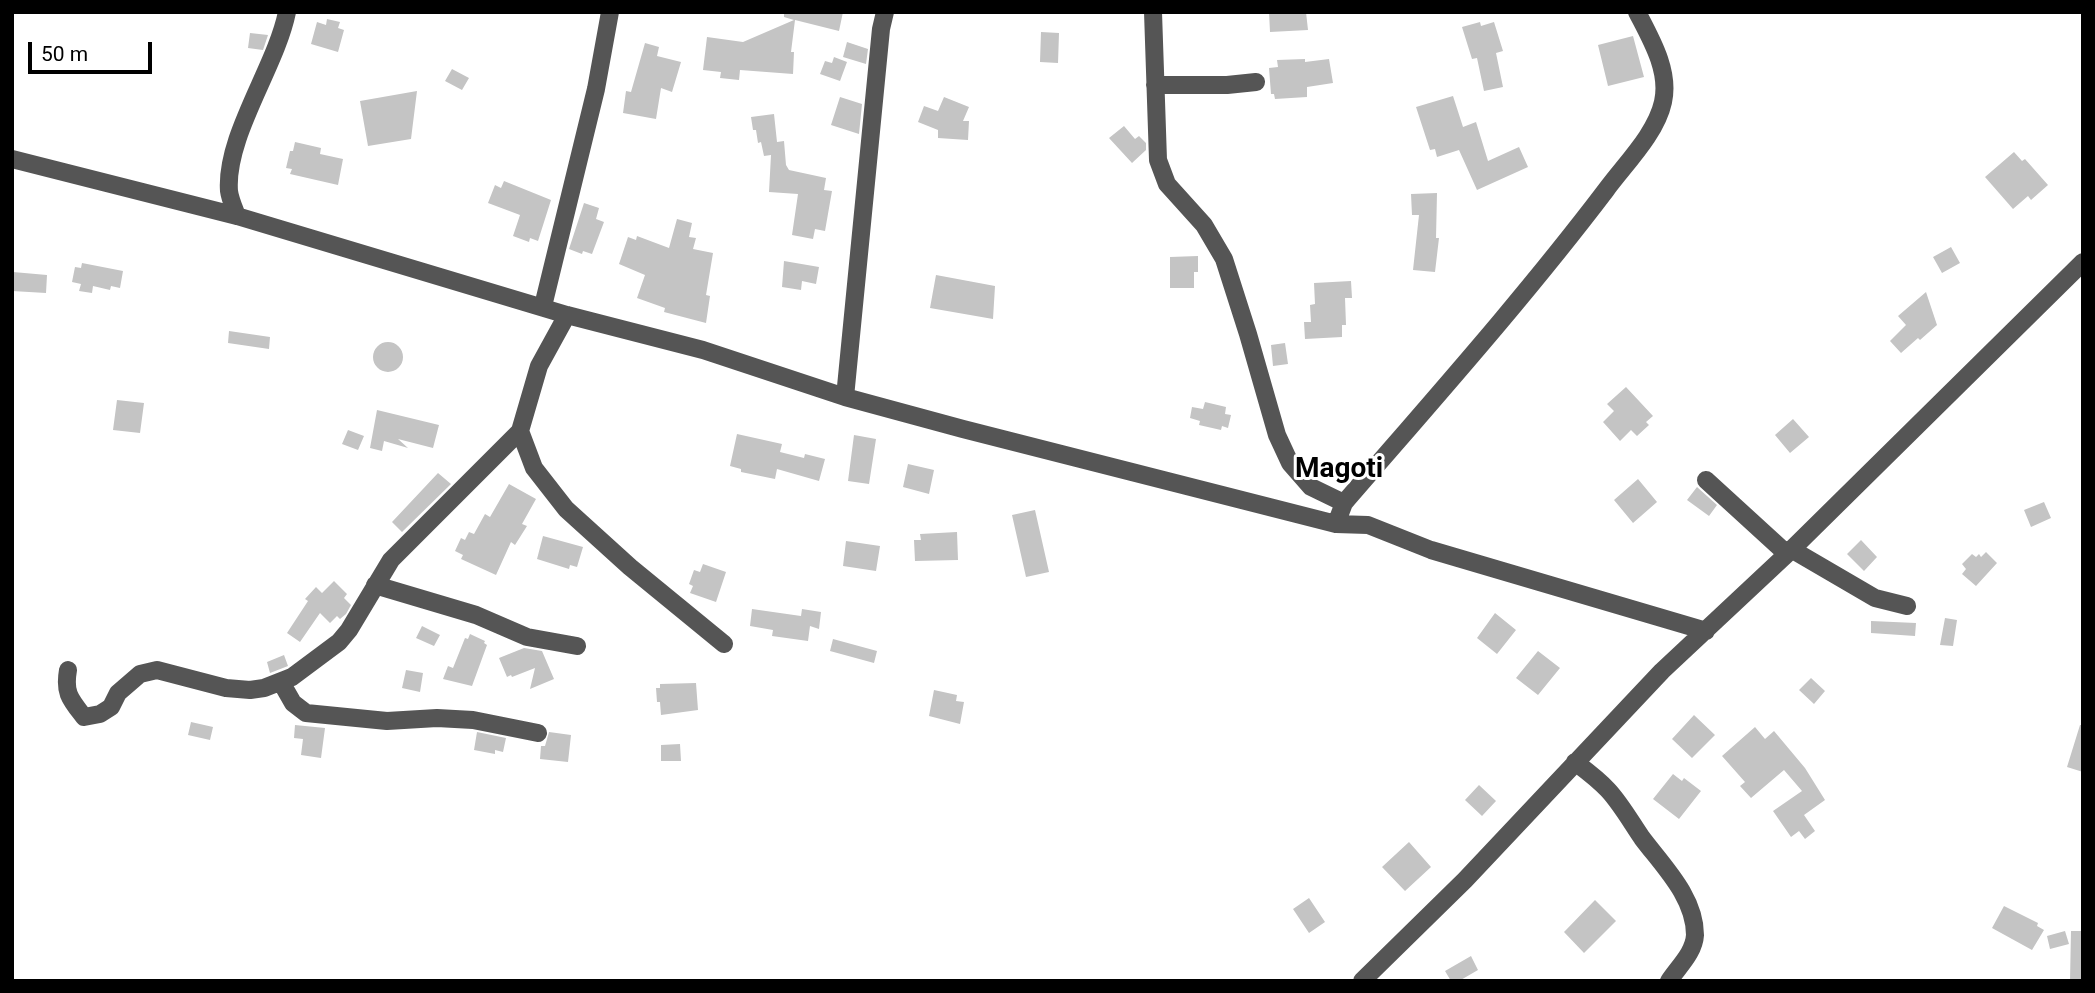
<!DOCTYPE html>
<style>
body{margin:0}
#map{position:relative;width:2095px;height:993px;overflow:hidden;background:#fff;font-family:Roboto,sans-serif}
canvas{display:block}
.frame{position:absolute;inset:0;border:14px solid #000;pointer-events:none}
.scale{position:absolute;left:28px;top:42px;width:124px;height:32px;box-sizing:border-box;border:4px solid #000;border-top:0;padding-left:9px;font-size:21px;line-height:24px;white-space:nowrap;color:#000;-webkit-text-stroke:5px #fff;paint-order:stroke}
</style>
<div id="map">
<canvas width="2095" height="993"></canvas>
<div class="frame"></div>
<div class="scale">50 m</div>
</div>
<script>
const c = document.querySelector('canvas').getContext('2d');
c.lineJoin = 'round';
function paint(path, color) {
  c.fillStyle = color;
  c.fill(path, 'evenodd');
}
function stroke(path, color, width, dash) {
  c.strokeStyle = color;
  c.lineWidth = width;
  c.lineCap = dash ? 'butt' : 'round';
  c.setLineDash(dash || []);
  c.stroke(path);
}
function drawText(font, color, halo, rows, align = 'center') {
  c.font = font + ' Roboto,sans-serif';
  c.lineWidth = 6;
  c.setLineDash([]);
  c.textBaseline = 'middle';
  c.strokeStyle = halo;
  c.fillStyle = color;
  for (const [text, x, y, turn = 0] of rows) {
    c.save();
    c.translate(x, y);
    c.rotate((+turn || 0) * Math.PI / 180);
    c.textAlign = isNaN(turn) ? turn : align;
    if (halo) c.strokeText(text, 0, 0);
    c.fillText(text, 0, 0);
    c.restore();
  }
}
paint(new Path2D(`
 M784,12H843L839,31L795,20L791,52H794L793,74L740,70L739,80L720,78L721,72L703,70L707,37L743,42L794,20L784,17Z
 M1269,12H1306L1308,30L1270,32Z
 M327,19L340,22L338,28L344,30L338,52L311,44L317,22L326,25Z
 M1480,22L1481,26L1494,22L1503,51L1496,53L1503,87L1484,91L1477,58L1472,59L1462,27Z
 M1041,32L1059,33L1058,63L1040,62Z
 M250,33L268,35L263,50L248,48Z
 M1633,36L1644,77L1608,86L1598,45Z
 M847,42L868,49L866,64L843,57Z
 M645,43L659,47L657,56L681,62L672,92L661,88L656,119L623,113L626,91L631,92Z
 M834,57L847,62L840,81L820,74L825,61L832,63Z
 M1305,59V62L1329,59L1333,83L1307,87V97L1275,99L1274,94H1271L1269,68L1278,67L1277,60Z
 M452,69L469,78L462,90L445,81Z
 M417,91L411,139L368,146L360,101Z
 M1453,96L1463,127L1476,122L1488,161L1519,147L1528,167L1477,190L1459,150L1437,157L1435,149L1430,150L1416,107Z
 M840,97L862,104L859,134L831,125Z
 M944,97L969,107L963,121H969L968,140L938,138V130L918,122L924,106L938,111Z
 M774,114L777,142L784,141L786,165L789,170L826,178L824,190L832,191L825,231L815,229L813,239L792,235L798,194L769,192L771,155L764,156L761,142L758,143L756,130H753L751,117Z
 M1124,126L1135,139L1139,136L1146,143V150L1132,163L1109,138Z
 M295,142L321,148L320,154L343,159L338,185L290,174L292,169L286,168L290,151H293Z
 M2014,152L2022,161L2025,159L2048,185L2031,200L2028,196L2013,209L1985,177Z
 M504,181L551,200L538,241L530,238L529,242L513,236L520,215L488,203L495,185L501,188Z
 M1437,193L1436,238H1439L1435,272L1413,270L1419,215H1412L1411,194Z
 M584,203L599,208L596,219L604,222L592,254L583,251L582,254L569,249Z
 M677,219L692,223L689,237L696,238L693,249L713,253L706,295L710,296L706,323L664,312L665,308L637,298L645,275L619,264L628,237L636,240L637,236L669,248Z
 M1951,247L1960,263L1942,273L1933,257Z
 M1198,256V272H1194V288H1170V257Z
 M784,261L819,267L816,284L802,281L801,290L782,287Z
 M82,263L123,271L120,288L111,286L110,290L93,286L92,293L79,291L81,284L72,282L75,267L81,268Z
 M13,272L47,275L46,293L12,291Z
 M936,275L995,286L993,319L930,308Z
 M1351,281L1352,298H1345L1346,325H1342V337L1305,339L1304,322H1311L1310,305L1315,304L1314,283Z
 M1926,292L1937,325L1920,340L1918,338L1901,353L1890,341L1906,325L1898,316Z
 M229,331L270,337L269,349L228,343Z
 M373 357a15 15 0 1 1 30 0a15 15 0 1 1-30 0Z
 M1285,343L1288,364L1273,366L1271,345Z
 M1626,387L1653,416L1646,422L1649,425L1637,436L1631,430L1620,441L1603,422L1614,411L1607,404Z
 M117,400L144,403L140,433L113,430Z
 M1205,402L1226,407L1225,414L1231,415L1228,428L1222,426L1221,430L1199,425L1200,421L1190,418L1192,407L1203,409Z
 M377,410L439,425L433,448L398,439L408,448L384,441L382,451L370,448Z
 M1793,419L1809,437L1790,453L1775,435Z
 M348,430L364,436L358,450L342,444Z
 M737,434L782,444L780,452L804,458L805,454L825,459L819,481L777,469L775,479L741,472V469L730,466Z
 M854,435L876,439L869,484L848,481Z
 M908,464L934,470L929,494L903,487Z
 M438,473L451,484L402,532L392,522Z
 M1638,479L1657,502L1633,523L1614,500Z
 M509,484L536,499L522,524L527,526L515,545L511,542L496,575L461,559L463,555L455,551L461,538L465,540L469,532L474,534L485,514L490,517Z
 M1697,487L1717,505L1709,516L1687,500Z
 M2044,502L2051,518L2031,527L2024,510Z
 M1035,510L1049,572L1026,577L1012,515Z
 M957,532L958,560L915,561L914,540H921L920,534Z
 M543,536L583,547L577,567L570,565L569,569L537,559Z
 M1861,540L1877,557L1864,571L1847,554Z
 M846,541L880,546L876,571L843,566Z
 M1986,552L1997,563L1976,586L1962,574L1966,569L1962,564L1972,554L1976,557L1979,554L1981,557Z
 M703,564L726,572L716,602L690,593L693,586L689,584L694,570L700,572Z
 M334,581L347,594L344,598L351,605L346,614L340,619L337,616L330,623L320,613L300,642L287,633L308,601L305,599L316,587L322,593Z
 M752,609L801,616L802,609L821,612L819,629L810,626L808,641L772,636L773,630L750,626Z
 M1495,613L1516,630L1497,654L1477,638Z
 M1945,618L1957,620L1953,646L1940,645Z
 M1871,621L1916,623L1915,636L1871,633Z
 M422,626L440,635L434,646L416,638Z
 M470,634L485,641L484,643L487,645L472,686L443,679L448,666L453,668L465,638L468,639Z
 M833,639L877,651L874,663L830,651Z
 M524,648L542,651L554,679L530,689L535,668L512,677L511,675L507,677L499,658Z
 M1538,651L1560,668L1538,695L1516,678Z
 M284,655L288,666L270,673L267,662Z
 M406,670L423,673L420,692L402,688Z
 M1811,678L1825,691L1814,704L1799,690Z
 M696,683L698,710L661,715L660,702H657L656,688H660V684Z
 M934,690L957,695L956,701L964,702L960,724L929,716Z
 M1694,715L1715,735L1692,758L1672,739Z
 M191,722L213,727L210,740L188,735Z
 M295,725L325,728L321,758L301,755L303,739L294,738Z
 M2080,725H2083V772L2067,767Z
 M1755,727L1765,739L1774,731L1805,768L1825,800L1804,815L1815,831L1805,839L1799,831L1791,837L1773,811L1802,791L1784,770L1751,798L1740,786L1745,782L1722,756Z
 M477,732L506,738L503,752L495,750V754L474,750Z
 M549,732L571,735L568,762L540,759L541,746H545Z
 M680,744L681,761H661V745Z
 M1673,774L1682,781L1684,778L1701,791L1679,819L1653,799Z
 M1479,785L1496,801L1482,816L1465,800Z
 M1409,842L1431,867L1405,891L1382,867Z
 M1309,898L1325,922L1309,933L1293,909Z
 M1595,900L1616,921L1584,953L1564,932Z
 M2004,906L2038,923L2037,926L2044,930L2032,950L1992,928Z
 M2065,931L2069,944L2050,949L2047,936Z
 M2071,931H2083V981H2070Z
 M1471,956L1478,970L1459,981H1451L1445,971Z`), '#c4c4c4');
stroke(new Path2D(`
 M1153,12L1158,160L1167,184L1204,225L1224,259L1248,334L1277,435L1290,463L1311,487L1344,503
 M1155,85H1227L1256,82
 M12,159L237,216L567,315L703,350L845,397L963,429L1336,524L1368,525L1431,550L1706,631
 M237,216C234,208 230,199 229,191C225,136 276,67 287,12
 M543,306L596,89L610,12
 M845,397L881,29L885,12
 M520,431L534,468L566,509L630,567L724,644
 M1706,480L1787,554
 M1336,524L1344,503C1433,400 1524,298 1606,190C1625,164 1656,134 1663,102C1670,71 1651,39 1637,12
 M1791,549L1875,598L1907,606
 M375,585L476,615L527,637L577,646
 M68,670C64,693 70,699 84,717L100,714L111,707L118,693L140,674L157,670L226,688L250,690L264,688L292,677L339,642L349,630L391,560L520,431L539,366L567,315
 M281,682L293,703L306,713L387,721L437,718L473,720L538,733
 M1575,762C1587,771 1598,779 1608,790C1621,804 1631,822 1642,838C1663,866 1695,897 1695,935C1694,953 1678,967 1669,981
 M1362,981L1465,880L1662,671L1787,554L2083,262`), '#555', 18);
drawText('bold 28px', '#000', '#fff', [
 ["Magoti",1339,470]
]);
</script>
